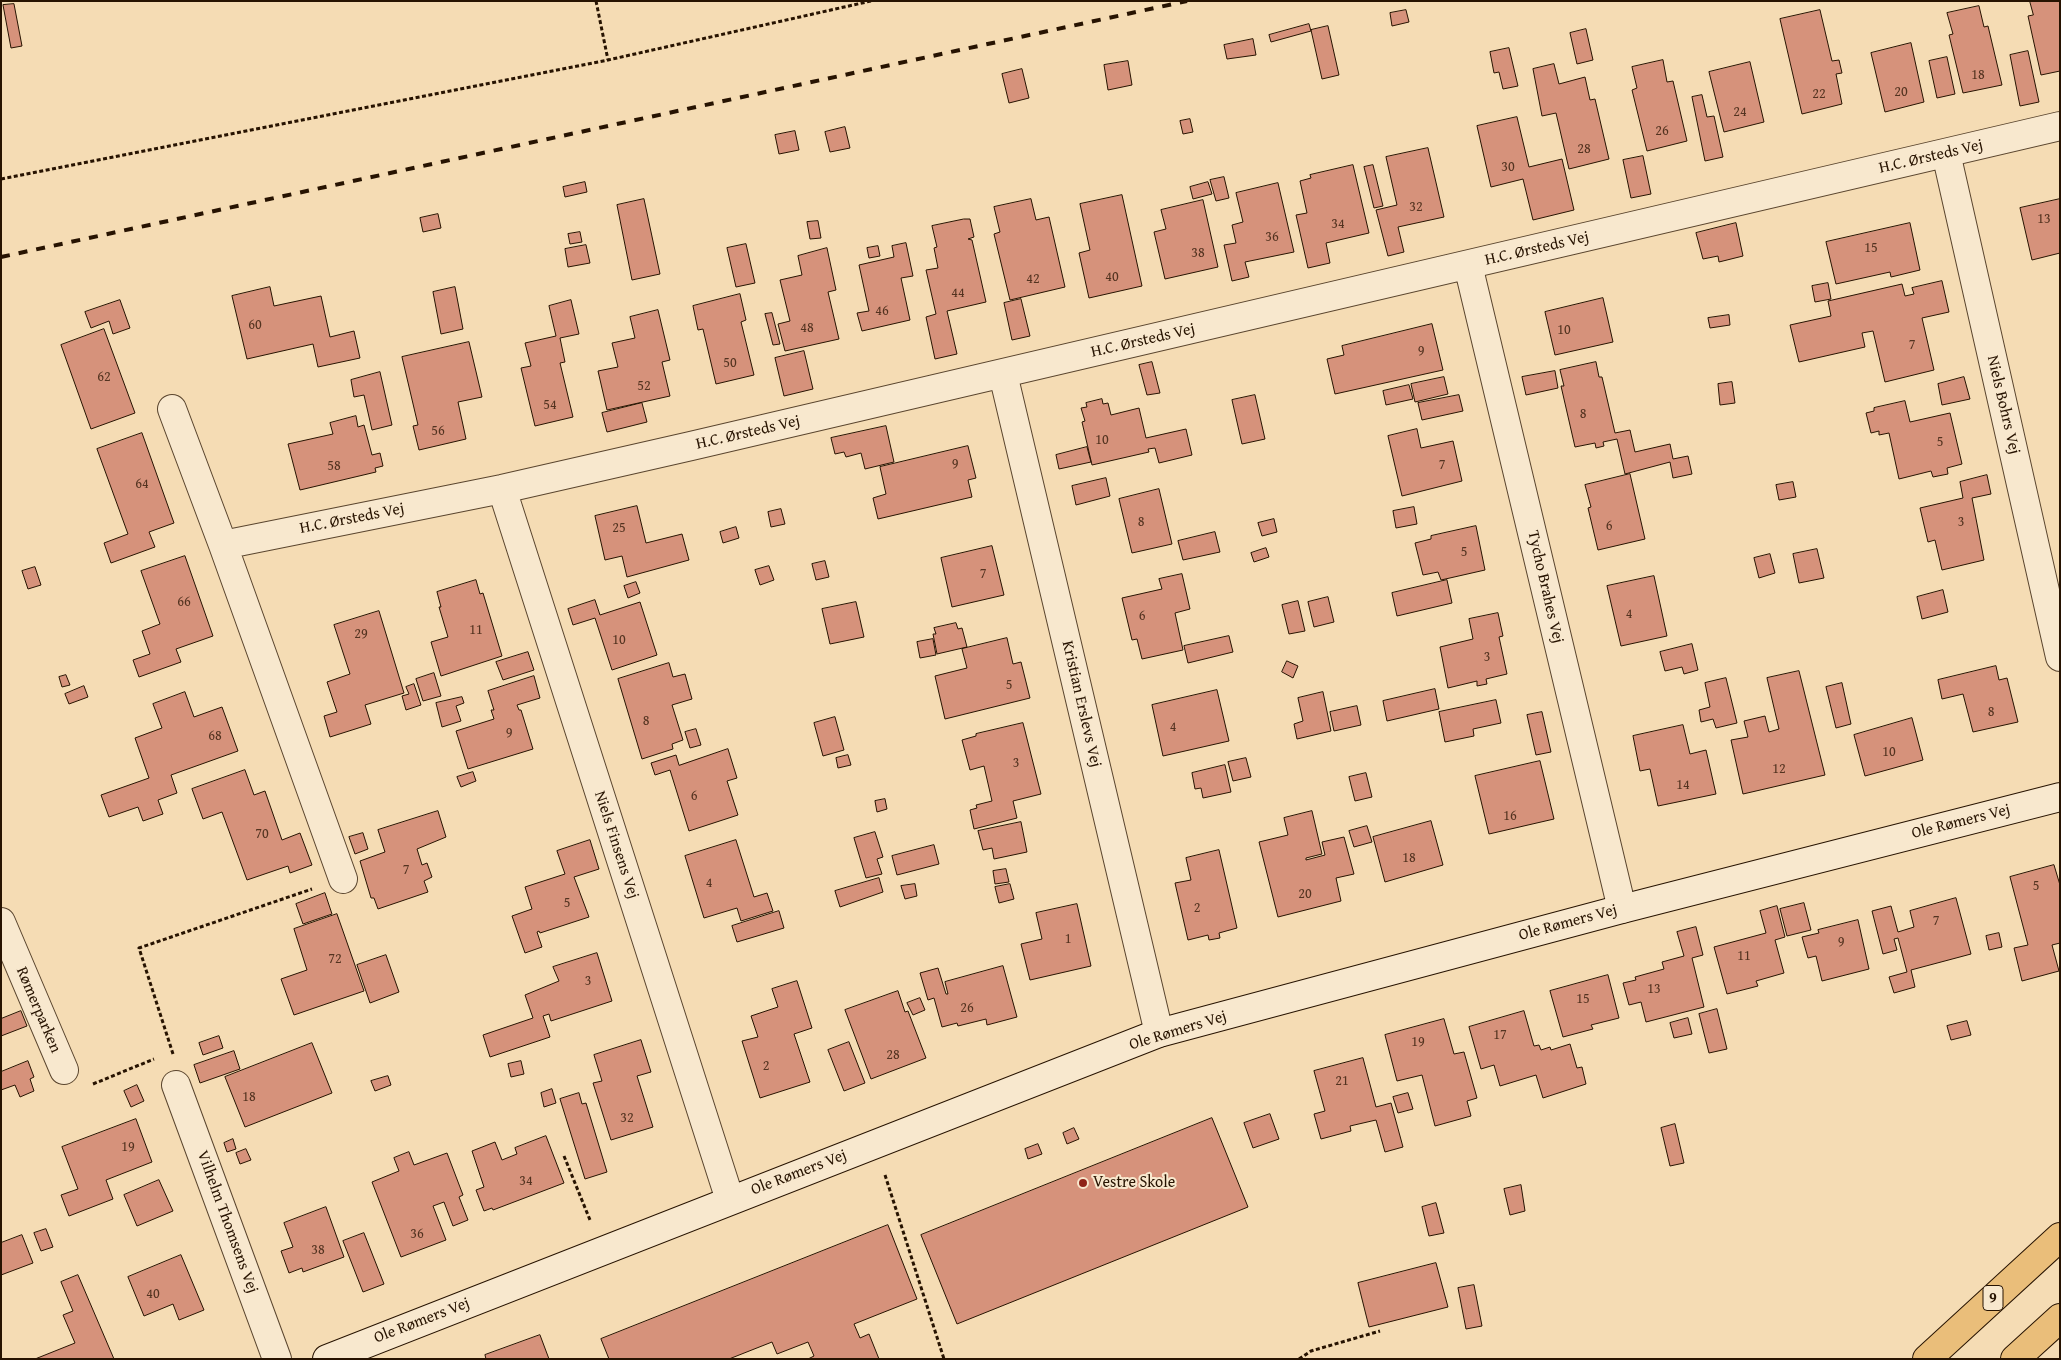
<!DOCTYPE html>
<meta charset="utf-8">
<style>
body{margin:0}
#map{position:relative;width:2061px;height:1360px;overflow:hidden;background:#f5dcb4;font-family:"Gentium Book Plus",serif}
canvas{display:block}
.frame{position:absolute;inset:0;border:2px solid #271301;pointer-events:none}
</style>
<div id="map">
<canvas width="2061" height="1360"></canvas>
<div class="frame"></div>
</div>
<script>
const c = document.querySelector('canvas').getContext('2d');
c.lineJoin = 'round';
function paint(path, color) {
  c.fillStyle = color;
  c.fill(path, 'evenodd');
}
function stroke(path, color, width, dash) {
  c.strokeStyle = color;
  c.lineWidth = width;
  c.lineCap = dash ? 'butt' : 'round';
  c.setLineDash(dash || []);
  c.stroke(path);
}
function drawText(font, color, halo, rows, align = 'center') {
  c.font = font + ' "Gentium Book Plus",serif';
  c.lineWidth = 4;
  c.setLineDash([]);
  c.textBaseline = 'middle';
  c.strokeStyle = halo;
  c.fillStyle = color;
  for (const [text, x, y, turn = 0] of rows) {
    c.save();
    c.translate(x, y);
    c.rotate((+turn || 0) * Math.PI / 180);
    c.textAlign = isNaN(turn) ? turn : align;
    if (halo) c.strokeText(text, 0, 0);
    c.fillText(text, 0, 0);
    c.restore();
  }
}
const building = new Path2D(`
 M2030,1H2060V71L2041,75L2028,16L2033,15Z
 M14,4L22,46L11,48L3,5Z
 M1979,6L1984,27L1988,26L2002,85L1963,93L1949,35L1953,34L1947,13Z
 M1406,10L1409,22L1392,26L1390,13Z
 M1820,10L1832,61L1839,60L1842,73L1836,74L1842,104L1802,114L1780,19Z
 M1309,24L1311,31L1271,42L1269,35Z
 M1328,26L1339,75L1322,79L1311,30Z
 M1586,29L1593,60L1577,64L1570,33Z
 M1253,39L1256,55L1227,59L1224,45Z
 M1911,43L1924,102L1885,112L1871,53Z
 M1509,48L1518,86L1503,89L1499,72L1494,73L1490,52Z
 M2028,51L2039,102L2020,106L2010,55Z
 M1947,57L1955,94L1937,98L1929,61Z
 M1663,60L1667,82L1673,81L1687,141L1647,151L1632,90L1637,88L1632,67Z
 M1128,61L1132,85L1108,90L1104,65Z
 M1750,62L1764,122L1724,132L1709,72Z
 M1554,64L1559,84L1585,77L1590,100L1595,99L1609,159L1569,169L1556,113L1542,116L1533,69Z
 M1022,69L1029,98L1009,103L1002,74Z
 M1702,95L1707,117L1714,116L1723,157L1705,161L1692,97Z
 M1517,117L1529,167L1562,159L1574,210L1533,220L1523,179L1491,187L1477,126Z
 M1190,119L1193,132L1183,134L1180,121Z
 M845,127L850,148L830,152L825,132Z
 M795,131L799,150L779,154L775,135Z
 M1428,148L1444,217L1398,227L1404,252L1388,256L1376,210L1397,205L1386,157Z
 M1643,156L1651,194L1631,198L1623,160Z
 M1353,165L1369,233L1326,243L1330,263L1308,268L1296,215L1307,213L1300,181L1311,178L1310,175Z
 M1373,165L1383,206L1374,208L1364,167Z
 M1224,177L1229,198L1216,201L1210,180Z
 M585,182L587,192L565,197L563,187Z
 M1208,182L1212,194L1193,199L1190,187Z
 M1278,183L1294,252L1245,262L1249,277L1232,281L1224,245L1236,243L1232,225L1243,222L1236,193Z
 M1122,195L1142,286L1089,298L1079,253L1090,250L1080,204Z
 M644,199L660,274L632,280L617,205Z
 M1031,199L1036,220L1049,217L1065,287L1010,300L994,234L1000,232L994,207Z
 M2060,199V253L2032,260L2020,208Z
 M1203,200L1218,267L1165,279L1154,232L1166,229L1161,210Z
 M438,214L441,228L423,232L420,218Z
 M964,219H970L974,237L968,239L972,240L986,302L947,311L957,354L935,359L926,317L936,314L926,270L938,268L934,248L937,247L932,226Z
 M818,221L821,238L810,239L807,222Z
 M1736,223L1743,256L1719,262L1718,256L1703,259L1696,233Z
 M1910,223L1920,270L1891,277L1890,272L1836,284L1826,242Z
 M580,232L582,242L570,244L568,234Z
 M906,243L913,276L901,278L910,320L862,331L857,313L869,311L859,265L894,257L892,246Z
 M746,244L755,283L736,287L727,248Z
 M586,245L590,263L568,267L565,249Z
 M878,246L880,256L869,258L867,248Z
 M827,248L836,290L828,292L839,339L785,351L778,324L790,321L780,280L802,275L798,256Z
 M1942,281L1949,312L1922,318L1934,370L1885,382L1873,331L1862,333L1865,347L1799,362L1790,325L1831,316L1828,301L1902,284L1905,296L1914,294L1912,288Z
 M1828,283L1831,299L1815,302L1812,286Z
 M270,287L274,306L321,296L330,337L354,331L360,358L318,367L313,344L247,359L232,296Z
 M455,287L463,329L441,334L433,292Z
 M740,294L746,320L741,322L754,375L716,384L703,329L698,330L693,306Z
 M1603,298L1613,342L1555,355L1545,312Z
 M1021,299L1030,336L1012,340L1004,303Z
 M120,300L130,328L113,334L109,321L91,328L85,312Z
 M571,300L579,334L560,338L565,362L560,363L573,417L535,426L521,368L531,366L525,343L556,336L549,306Z
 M658,310L670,360L662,362L670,396L607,410L598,371L618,367L612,343L635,338L630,317Z
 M772,313L780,344L773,345L765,314Z
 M1729,315L1730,325L1710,328L1708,318Z
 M1432,324L1443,370L1335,394L1327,359L1344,355L1342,346Z
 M104,329L135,413L91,429L61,345Z
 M469,342L482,397L458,402L466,439L419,450L413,426L418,425L402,357Z
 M804,351L813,389L784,396L775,358Z
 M1152,362L1160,393L1147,395L1139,365Z
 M1596,362L1599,377H1602L1615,433L1630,430L1635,452L1670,444L1673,459L1688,456L1692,474L1673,478L1670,462L1625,474L1617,439L1603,442L1604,446L1596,448L1595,443L1575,447L1561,386H1564L1560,370Z
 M1555,371L1558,388L1526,395L1522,377Z
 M380,372L392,425L372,430L364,395L354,397L351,380Z
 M1444,377L1448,394L1415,402L1411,384Z
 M1964,377L1970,399L1942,405L1938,384Z
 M1732,382L1735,403L1720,405L1718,384Z
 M1409,385L1413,399L1386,405L1383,391Z
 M1255,395L1265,439L1242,444L1232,400Z
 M1459,395L1463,411L1422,420L1418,403Z
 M1102,399L1103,404L1108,403L1111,415L1139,408L1146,438L1186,429L1192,455L1159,463L1155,448L1148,449L1149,452L1092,465L1082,422L1085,421L1081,408L1087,407L1086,403Z
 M1905,401L1910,422L1950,413L1962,464L1947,468L1948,474L1933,477L1931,471L1899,479L1889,433L1879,435V431L1871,433L1866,413L1874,411V408Z
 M642,403L647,422L607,432L602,413Z
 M356,416L358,427L364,425L372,455L380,453L383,466L375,468L376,472L300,490L288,444L333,434L330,423Z
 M886,426L894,462L865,469L861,453L846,457L844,452L835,454L831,438Z
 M1417,429L1421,448L1453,441L1462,481L1402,496L1388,436Z
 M142,433L174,523L149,532L155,547L111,563L104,543L128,534L97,449Z
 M968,446L976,478L968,480L972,497L878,519L873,498L886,494L880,467Z
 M1087,447L1091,462L1059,469L1056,455Z
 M1630,474L1645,539L1598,550L1588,508L1591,507L1585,485Z
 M1987,475L1991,494L1972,498L1984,560L1942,570L1935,540L1928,542L1920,508L1963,498L1960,482Z
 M1106,478L1110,496L1076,505L1072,486Z
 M1793,482L1796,497L1779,500L1776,485Z
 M1159,489L1172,544L1132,553L1119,499Z
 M637,506L646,543L682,534L689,560L627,577L622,556L605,560L595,516Z
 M1414,507L1417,524L1396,528L1393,511Z
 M781,509L785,524L771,527L768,512Z
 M1274,519L1277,532L1262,536L1258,523Z
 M1476,526L1485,570L1441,580L1438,572L1423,575L1415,543L1431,539V536Z
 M736,527L739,538L723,543L720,532Z
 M1215,532L1220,552L1183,560L1178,541Z
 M992,546L1004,595L952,607L941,558Z
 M1266,548L1269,557L1254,562L1251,553Z
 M1817,549L1824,578L1799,583L1793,554Z
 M1770,554L1775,573L1759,578L1754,558Z
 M185,556L213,636L176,649L181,662L139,677L133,660L150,654L142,631L160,624L141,571Z
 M825,561L829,577L816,580L812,564Z
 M769,566L774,580L760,585L755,570Z
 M35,567L41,585L28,589L22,571Z
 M1182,574L1190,609L1175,613L1183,650L1142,659L1137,639L1132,640L1122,598L1162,589L1159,579Z
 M1654,576L1667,636L1621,646L1607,586Z
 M476,580L480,594L483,593L502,656L441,676L431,642L448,637L439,607H441L437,592Z
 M1447,580L1452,603L1397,616L1392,593Z
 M636,582L640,593L628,598L624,586Z
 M1943,590L1948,612L1922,619L1917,597Z
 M1328,597L1334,622L1314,627L1308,602Z
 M595,600L600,615L640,602L657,655L612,670L595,618L573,625L568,609Z
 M1298,601L1305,631L1289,634L1282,605Z
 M856,602L864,637L830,644L822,609Z
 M379,611L404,693L365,705L371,724L330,737L324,716L337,712L327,682L350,674L334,625Z
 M1498,613L1503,636L1499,637L1507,674L1486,679L1487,684L1477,686V681L1448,688L1440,647L1473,639L1469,619Z
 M956,623L958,629L962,628L967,647L937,654L933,634H936L934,628Z
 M1229,636L1233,652L1188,663L1184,646Z
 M1007,638L1013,664L1021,662L1030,698L945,719L935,676L967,668L962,649Z
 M933,639L936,655L920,658L917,642Z
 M1692,644L1698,670L1684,674L1682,667L1665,671L1660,652Z
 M528,652L534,670L503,680L496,662Z
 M1287,661L1298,666L1293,678L1282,672Z
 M669,663L673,677L685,674L692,699L672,705L683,740L672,744L673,749L642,759L618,679Z
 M1996,666L1999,680L2007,678L2018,722L1973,732L1963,694L1942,699L1938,680Z
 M1799,671L1825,775L1743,794L1731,740L1748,737L1744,721L1765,716L1769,732L1779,729L1767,678Z
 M434,673L441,696L423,701L416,679Z
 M66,675L70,685L62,687L59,677Z
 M534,676L540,698L517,705L519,710H521L533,749L468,769L456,731L494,719L491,710H494L488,691Z
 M1726,678L1737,723L1716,728L1713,719L1701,722L1699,710L1710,707L1705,683Z
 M1842,683L1851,724L1836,728L1826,687Z
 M414,684L421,705L406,710L402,696L409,694L406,687Z
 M84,686L88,697L69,704L65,694Z
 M1435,689L1439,709L1387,721L1383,701Z
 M1217,690L1229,741L1163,756L1152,705Z
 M185,692L194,717L222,707L238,751L171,775L177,793L158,800L163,814L143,821L138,807L109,817L101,795L149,778L135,738L162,728L153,704Z
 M1323,692L1331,731L1297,739L1294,724L1303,721L1298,698Z
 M462,697L464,703L456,706L461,721L442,727L436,703Z
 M1496,700L1501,723L1473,729L1474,736L1445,742L1439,712Z
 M1357,706L1361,725L1334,731L1330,712Z
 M1542,712L1551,752L1536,755L1527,715Z
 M835,717L844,750L823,756L814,723Z
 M1912,718L1923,760L1865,776L1854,735Z
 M1023,723L1041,794L1013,801L1017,818L974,829L970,810L977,808L976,805L992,801L984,766L970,770L962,740L976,736V734Z
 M1683,725L1690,754L1706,750L1716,794L1658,806L1650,769L1640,771L1633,736Z
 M696,729L701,745L690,748L685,732Z
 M728,749L737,778L727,781L738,815L689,831L670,770L655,775L651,763L676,755L679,765Z
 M848,755L851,765L838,768L836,758Z
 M1246,758L1251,777L1233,781L1228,762Z
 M1540,761L1554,819L1489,834L1475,776Z
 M1225,765L1231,792L1203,798L1201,788L1195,789L1192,773Z
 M245,770L254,795L265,791L282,840L300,833L312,865L290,873L288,866L247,880L222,812L203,819L192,789Z
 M473,772L476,781L461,787L457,777Z
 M1366,773L1372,797L1355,801L1349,777Z
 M885,799L887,809L877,812L875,801Z
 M438,811L446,837L417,849L422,865L427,863L432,877L424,881L428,892L378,909L374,898H371L360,861L385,852L378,830Z
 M1312,811L1322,854L1306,858V860L1325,855L1322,842L1344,837L1354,874L1336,878L1341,901L1278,917L1259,842L1288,835L1284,818Z
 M1431,821L1443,865L1385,882L1373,837Z
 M1021,822L1027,852L994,859L992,848L983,850L978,831Z
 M1367,826L1372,842L1354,847L1349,831Z
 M875,832L883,857L877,859L882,874L866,878L854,838Z
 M363,833L368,849L355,854L349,837Z
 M590,840L599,869L574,877L589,917L540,933L539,931L537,932L542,947L525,953L512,916L532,909L525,887L565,874L557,851Z
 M736,840L754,897L767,893L773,911L741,921L737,908L704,918L685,856Z
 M934,845L939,864L897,875L892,856Z
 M1219,850L1237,928L1219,933L1220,938L1209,940L1208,935L1188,940L1175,883L1191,880L1186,858Z
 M2054,865L2060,885V943L2052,945L2059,971L2022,981L2014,948L2028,945L2010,877Z
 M1006,869L1009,882L995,884L993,871Z
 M879,878L883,892L840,907L835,891Z
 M915,884L917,896L905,899L901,886Z
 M1010,884L1014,899L999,903L995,887Z
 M325,893L332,914L303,924L296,904Z
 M1956,898L1971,954L1911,970L1915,987L1894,993L1889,977L1907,972L1898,938L1894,939L1897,950L1883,954L1872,911L1891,906L1898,932L1914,927L1910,911Z
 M1804,903L1811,930L1787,936L1780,909Z
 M1077,904L1091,966L1030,980L1021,944L1042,939L1036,913Z
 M1777,906L1785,937L1775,940L1784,973L1756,981L1758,986L1727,994L1714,947L1766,933L1760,911Z
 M779,911L784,928L737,942L732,926Z
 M337,914L364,991L294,1015L281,979L307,970L294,929Z
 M1858,920L1869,969L1822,981L1816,956L1808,958L1802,937L1819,933L1818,930Z
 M1696,927L1703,955L1692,958L1704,1007L1646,1022L1641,1002L1629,1005L1623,983L1636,980L1635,977L1664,969L1662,962L1684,956L1677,932Z
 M1999,933L2002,947L1989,950L1986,936Z
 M597,953L612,1001L551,1021L549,1014L543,1016L550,1037L490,1057L483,1035L533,1018L525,995L559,981L553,967Z
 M386,955L399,992L370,1003L357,965Z
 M1003,966L1017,1017L987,1025L986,1019L958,1026L957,1023L942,1027L934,998L928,1000L920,973L938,968L946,994H948L945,982Z
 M1608,975L1619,1018L1591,1025L1593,1029L1563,1037L1550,991Z
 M797,981L812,1028L794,1034L810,1082L760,1098L742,1041L758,1037L751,1016L778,1007L772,989Z
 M898,991L905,1012L908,1011L926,1058L871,1079L845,1010Z
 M920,998L925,1010L913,1015L907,1003Z
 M1717,1009L1727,1049L1709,1053L1699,1014Z
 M21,1011L27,1026L1,1036V1019Z
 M1524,1011L1534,1046L1539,1045L1541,1050L1550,1047L1551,1050L1570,1044L1577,1068L1582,1067L1586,1084L1543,1098L1536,1075L1500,1086L1494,1065L1481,1069L1469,1027Z
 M1688,1018L1692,1034L1674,1038L1670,1023Z
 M1444,1019L1454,1054L1464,1052L1477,1098L1467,1101L1471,1116L1435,1126L1422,1075L1397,1081L1385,1035Z
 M1967,1021L1971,1035L1951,1040L1947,1026Z
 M219,1036L223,1048L203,1055L199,1043Z
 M641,1040L651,1072L637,1076L653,1127L611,1140L593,1083L602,1081L594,1055Z
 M849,1042L865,1083L844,1091L828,1050Z
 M312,1043L332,1093L245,1127L225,1077Z
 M234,1051L240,1069L200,1083L194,1065Z
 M1363,1058L1376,1107L1391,1103L1403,1147L1385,1152L1376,1120L1350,1126L1351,1131L1321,1139L1314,1114L1325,1111L1314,1071Z
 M28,1061L34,1077L30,1079L34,1091L20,1097L15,1085L1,1090V1072Z
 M521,1061L524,1074L511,1077L508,1064Z
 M388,1076L391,1085L375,1091L371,1081Z
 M137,1085L144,1101L131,1107L124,1091Z
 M552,1089L556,1103L544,1107L541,1093Z
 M579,1093L582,1104L586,1103L607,1172L585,1179L560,1099Z
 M1408,1093L1413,1109L1398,1113L1393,1097Z
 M1270,1114L1279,1139L1253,1148L1244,1123Z
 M1212,1118L1248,1207L957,1324L921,1235Z
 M136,1119L152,1162L106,1180L113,1199L69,1216L61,1195L78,1189L62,1147Z
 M1675,1124L1684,1163L1670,1166L1661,1128Z
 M1074,1128L1079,1139L1067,1144L1063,1133Z
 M546,1136L564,1183L493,1210L492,1208L484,1211L476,1190L484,1187L472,1151L495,1142L502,1160L517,1154L515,1148Z
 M233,1139L236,1149L227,1152L224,1143Z
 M1038,1144L1042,1154L1028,1159L1025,1149Z
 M246,1149L251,1160L240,1164L236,1153Z
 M409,1152L414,1165L447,1153L463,1195L459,1197L468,1220L453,1226L444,1202L433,1206L446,1240L401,1257L372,1182L399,1171L394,1158Z
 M159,1180L173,1211L137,1226L124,1195Z
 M1521,1185L1525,1211L1510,1215L1504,1189Z
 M1436,1203L1444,1233L1429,1236L1422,1207Z
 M326,1207L344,1257L303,1272L302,1268L289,1273L281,1251L293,1247L284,1223Z
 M888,1225L917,1299L854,1324L860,1338L869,1334L879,1359H808L814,1356L808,1342L777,1354L772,1342L729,1359H609L601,1339Z
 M46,1229L53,1247L41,1251L34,1233Z
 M364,1233L384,1284L363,1292L343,1241Z
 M22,1235L33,1263L1,1275V1243Z
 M181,1255L204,1310L179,1320L173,1304L144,1316L128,1277Z
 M1436,1263L1448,1307L1369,1327L1358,1283Z
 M78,1275L114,1359H35L75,1343L63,1315L73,1311L61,1282Z
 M1474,1285L1482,1326L1466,1329L1458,1288Z
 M540,1335L549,1359H486L485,1355Z`);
paint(building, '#d6927b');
stroke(building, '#271301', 1);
const street = new Path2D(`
 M1946,153L2060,657
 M1468,265L1622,909
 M1003,374L1159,1033
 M172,409L223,545L502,489L691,446L2060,126
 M502,489L730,1200
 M223,545L343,879
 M1,922L64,1070
 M176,1085L277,1359`);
const secondary = new Path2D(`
 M327,1359L1159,1033L1622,909L2060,797`);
const primary = new Path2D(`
 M1927,1359L2060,1237
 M2015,1359L2060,1318`);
stroke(street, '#5a452e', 30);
stroke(secondary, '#271301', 30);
stroke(primary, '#271301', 30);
stroke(new Path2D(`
 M596,1L608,60
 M1,179L608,60L871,1
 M173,1054L139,948L312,889
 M93,1084L154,1059
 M564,1156L590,1220
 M885,1175L944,1359
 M1299,1359L1311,1351L1380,1331`), '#271301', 3, [4, 2.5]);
stroke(street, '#f8e8ce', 28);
stroke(secondary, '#f8e8ce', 28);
stroke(primary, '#eabe7a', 28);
stroke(new Path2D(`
 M1,257L1187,1`), '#271301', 4, [9, 9]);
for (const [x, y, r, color] of [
 [1083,1183,5,"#8f2418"]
]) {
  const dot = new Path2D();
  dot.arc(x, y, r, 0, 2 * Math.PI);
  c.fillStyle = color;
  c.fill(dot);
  stroke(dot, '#f8e8ce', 2);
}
drawText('14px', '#533320', null, [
 ["18",1978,75],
 ["20",1901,92],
 ["22",1819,94],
 ["24",1740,112],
 ["26",1662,131],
 ["28",1584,149],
 ["30",1508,167],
 ["32",1416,207],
 ["13",2044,219],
 ["34",1338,224],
 ["36",1272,237],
 ["15",1871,248],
 ["38",1198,253],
 ["40",1112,277],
 ["42",1033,279],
 ["44",958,293],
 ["46",882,311],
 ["60",255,325],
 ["48",807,328],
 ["10",1564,330],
 ["7",1912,345],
 ["9",1421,351],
 ["50",730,363],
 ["62",104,377],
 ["52",644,386],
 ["54",550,405],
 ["8",1583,414],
 ["56",438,431],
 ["10",1102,440],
 ["5",1940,442],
 ["9",955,464],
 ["7",1442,465],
 ["58",334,466],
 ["64",142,484],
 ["8",1141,522],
 ["3",1961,522],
 ["6",1609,526],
 ["25",619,528],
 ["5",1464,552],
 ["7",983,574],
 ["66",184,602],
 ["4",1629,614],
 ["6",1142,616],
 ["11",476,630],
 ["29",361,634],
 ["10",619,640],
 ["3",1487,657],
 ["5",1009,685],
 ["8",1991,712],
 ["8",646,721],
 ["4",1173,727],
 ["9",509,733],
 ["68",215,736],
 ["10",1889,752],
 ["3",1016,763],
 ["12",1779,769],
 ["14",1683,785],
 ["6",694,796],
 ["16",1510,816],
 ["70",262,834],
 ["18",1409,858],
 ["7",406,870],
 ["4",709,883],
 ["5",2036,886],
 ["20",1305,894],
 ["5",567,903],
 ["2",1197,908],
 ["7",1936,921],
 ["1",1068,939],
 ["9",1841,942],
 ["11",1744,956],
 ["72",335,959],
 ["3",588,981],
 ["13",1654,989],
 ["15",1583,999],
 ["26",967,1008],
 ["17",1500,1035],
 ["19",1418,1042],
 ["28",893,1055],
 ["2",766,1066],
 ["21",1342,1081],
 ["18",249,1097],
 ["32",627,1118],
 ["19",128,1147],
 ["34",526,1181],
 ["36",417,1234],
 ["38",318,1250],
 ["40",153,1294]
]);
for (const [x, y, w] of [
 [1993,1298,20]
]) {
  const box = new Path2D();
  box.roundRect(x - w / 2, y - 12.5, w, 25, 4);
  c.fillStyle = '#f8e8ce';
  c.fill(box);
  stroke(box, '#271301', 1);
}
drawText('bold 15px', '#271301', null, [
 ["9",1993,1298]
]);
drawText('16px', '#271301', '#f8e8ce', [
 ["H.C. Ørsteds Vej",1931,157,-13],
 ["H.C. Ørsteds Vej",1537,249,-13],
 ["H.C. Ørsteds Vej",1143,341,-13],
 ["Niels Bohrs Vej",2003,405,77],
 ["H.C. Ørsteds Vej",748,433,-13],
 ["H.C. Ørsteds Vej",352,519,-11],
 ["Tycho Brahes Vej",1545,587,77],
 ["Kristian Erslevs Vej",1081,704,77],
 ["Ole Rømers Vej",1961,822,-14],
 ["Niels Finsens Vej",616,845,72],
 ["Ole Rømers Vej",1568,923,-15],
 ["Rømerparken",38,1010,67],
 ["Ole Rømers Vej",1178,1031,-17],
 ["Ole Rømers Vej",799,1173,-21],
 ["Vilhelm Thomsens Vej",227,1222,70],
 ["Ole Rømers Vej",422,1321,-21]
]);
drawText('16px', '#271301', '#f8e8ce', [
 ["Vestre Skole",1093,1183]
], 'left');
</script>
